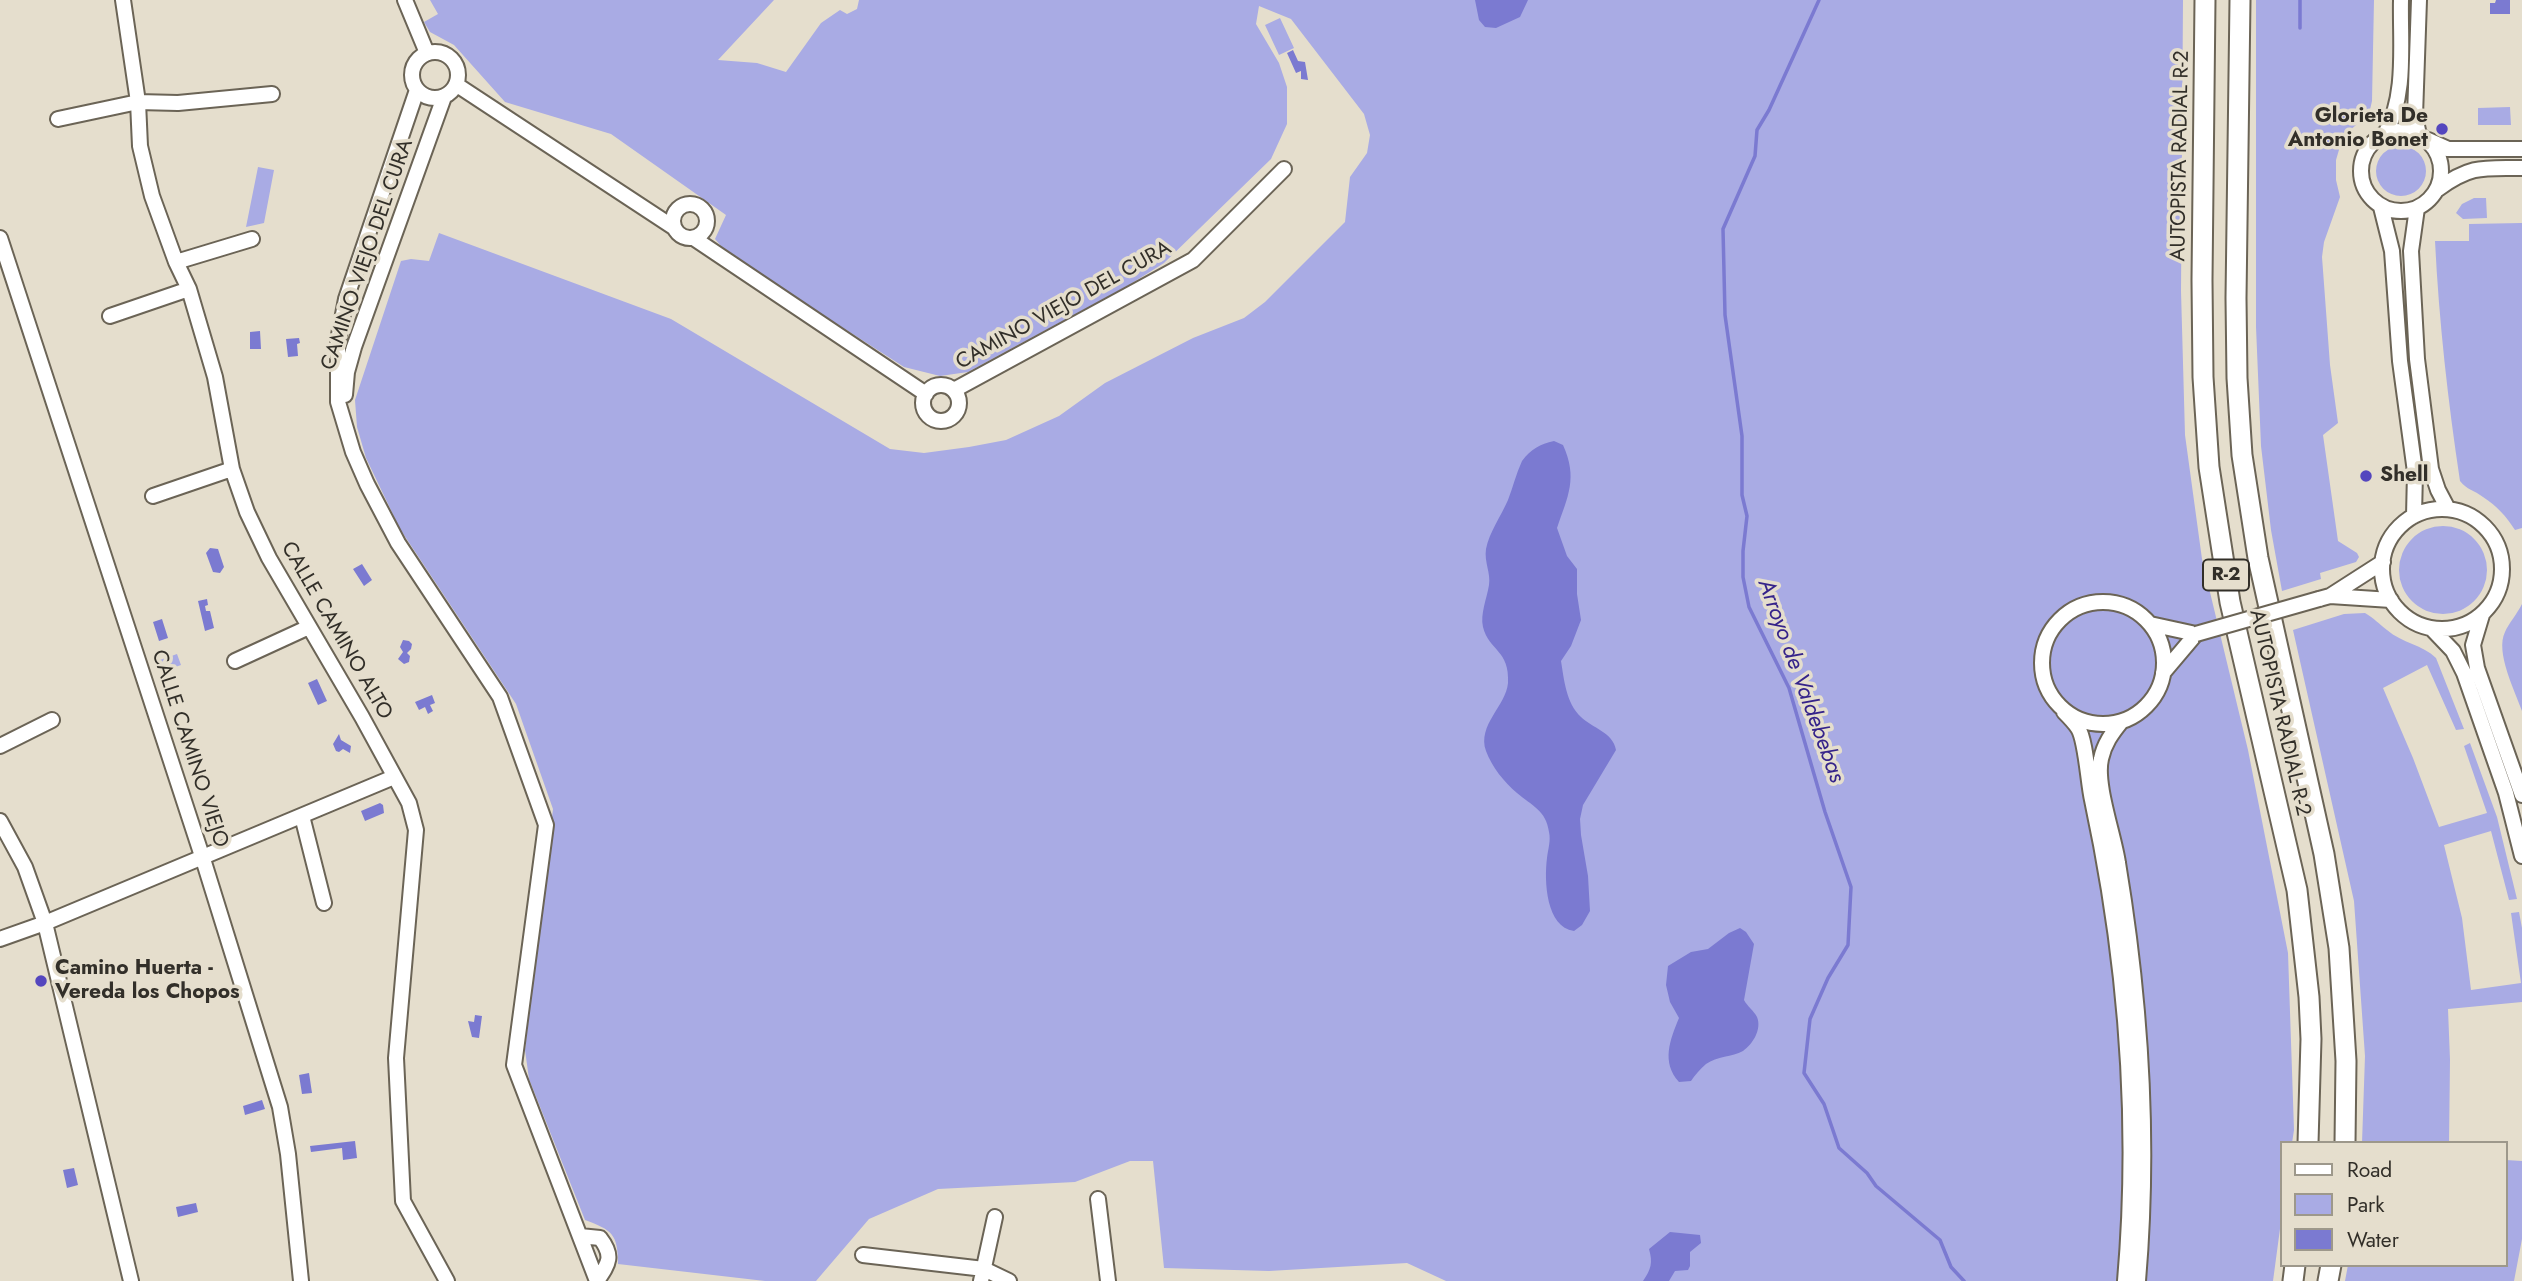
<!DOCTYPE html>
<style>
body{margin:0}
#map{position:relative;width:2522px;height:1281px;overflow:hidden;background:#e5decd;font-family:Jost,sans-serif}
canvas{display:block}
.legend{position:absolute;left:2280px;top:1141px;width:228px;height:126px;box-sizing:border-box;background:#e5decd;border:2px solid #9d988b;margin:0;padding:9px 12px;list-style:none;font-size:21px;color:#322f29}
.legend li{display:flex;align-items:center;gap:14px;height:35px}
.legend b{width:35px;border:2px solid #9d988b}
</style>
<div id="map">
<canvas width="2522" height="1281"></canvas>
<ul class="legend">
<li><b style="height:9px;background:#fff"></b>Road</li>
<li><b style="height:19px;background:#a9abe4"></b>Park</li>
<li><b style="height:19px;background:#7b7ad1"></b>Water</li>
</ul>
</div>
<script>
const c = document.querySelector('canvas').getContext('2d');
c.lineJoin = 'round';
function paint(path, color) {
  c.fillStyle = color;
  c.fill(path, 'evenodd');
}
function stroke(path, color, width, dash) {
  c.strokeStyle = color;
  c.lineWidth = width;
  c.lineCap = dash ? 'butt' : 'round';
  c.setLineDash(dash || []);
  c.stroke(path);
}
function drawText(font, color, halo, rows, align = 'center') {
  c.font = font + ' Jost,sans-serif';
  c.lineWidth = 7;
  c.setLineDash([]);
  c.textBaseline = 'middle';
  c.strokeStyle = halo;
  c.fillStyle = color;
  for (const [text, x, y, turn = 0] of rows) {
    c.save();
    c.translate(x, y);
    c.rotate((+turn || 0) * Math.PI / 180);
    c.textAlign = isNaN(turn) ? turn : align;
    if (halo) c.strokeText(text, 0, 0);
    c.fillText(text, 0, 0);
    c.restore();
  }
}
paint(new Path2D(`
 M430,0H774L718,60L757,63L786,72L821,23L840,10L847,14L857,9L859,0H2183L2181,291L2185,435L2202,559L2248,750L2288,953L2294,1130L2292,1143H2282V1214L2273,1281H1446L1407,1263L1269,1271L1164,1268L1153,1161H1130L1075,1182L938,1189L869,1219L816,1281H765L618,1264C618,1234 612,1230 585,1220L529,1079L525,1050L553,809L516,704L400,529L366,458L357,427L355,400L401,261L411,259L429,261L439,233L671,319L890,449L924,453L969,447L1006,440L1059,416L1105,383L1193,338L1244,318L1265,302L1345,222L1350,177L1367,153L1370,135L1364,114L1291,19L1259,6L1256,24L1279,63L1287,87V124L1271,159L1164,263L1129,285L968,372L940,376L904,367L795,297L721,246L715,239L726,215L611,134L505,102L454,45L430,32L424,22L438,14Z
 M2256,0H2374L2372,101L2369,114L2349,131L2341,143L2336,160V180L2340,197L2324,242L2322,257L2330,365L2338,423L2323,435L2338,541L2357,553L2359,557L2356,562L2320,573L2321,579L2282,591L2271,530L2261,446L2256,327Z
 M1280,18L1294,48L1279,55L1265,25Z
 M2510,107L2511,125H2478V108Z
 M2376 171a25 25 0 1 1 50 0a25 25 0 1 1-50 0Z
 M258,167L274,170L264,223L246,227Z
 M2474,198H2486L2487,218L2463,219L2456,213L2462,204Z
 M2522,223V528L2515,530C2506,516 2497,506 2483,497C2474,490 2467,490 2460,481C2448,401 2439,322 2435,241H2469V224Z
 M2399 570a44 44 0 1 1 88 0a44 44 0 1 1-88 0Z
 M2522,604V711C2515,691 2495,652 2505,632C2509,623 2517,614 2522,604Z
 M2365,613C2374,618 2379,624 2387,630C2402,643 2423,645 2436,658L2464,729L2456,730L2427,665L2383,688L2413,758L2439,827L2487,813L2464,746L2470,743L2497,817L2517,899L2509,900L2491,831L2444,845L2462,918L2471,990L2521,983L2511,913L2519,912L2522,928V1002L2448,1009L2450,1060L2449,1143H2362L2365,1056L2354,901L2293,630L2344,614Z
 M177,654L181,665L164,671L160,660Z
 M2506,1160L2522,1161V1239L2514,1281H2345L2348,1265H2506Z`), '#a9abe4');
paint(new Path2D(`
 M1475,0H1528L1520,17L1496,28L1485,27L1479,20Z
 M2496,0H2510V14H2490V3H2495Z
 M1293,50L1298,61L1305,62L1308,80L1301,79V71L1296,73L1287,53Z
 M260,331L261,349H250V332Z
 M299,338L300,343L297,344L298,356L288,357L286,339Z
 M1554,441L1563,445C1578,478 1568,496 1557,528L1567,556L1577,569V594L1581,620L1571,646L1561,661C1564,679 1566,703 1581,717C1592,728 1613,732 1616,750L1583,805L1580,819L1581,835L1588,876L1590,911L1582,925L1574,931C1546,927 1544,881 1547,858C1548,849 1551,841 1549,832C1546,810 1532,806 1517,793C1504,782 1492,767 1486,751C1477,725 1506,706 1508,683C1510,650 1489,651 1483,627C1480,614 1487,598 1489,585C1491,573 1484,562 1486,549C1489,533 1501,516 1508,500C1513,487 1516,474 1522,461C1531,449 1540,444 1554,441Z
 M210,548L218,549L224,567L220,573L213,572L206,553Z
 M362,564L372,580L364,586L353,569Z
 M207,599L208,605L205,606L206,611H210L214,628L205,631L198,601Z
 M162,619L168,638L159,641L153,622Z
 M403,640L409,641L412,644L411,649L407,653L410,656L409,662L404,664L398,659L403,652L400,647Z
 M317,679L327,701L318,705L308,683Z
 M432,695L435,703L430,705L433,711L428,714L425,707L419,710L415,702Z
 M339,734L341,740L351,746L350,753L343,749L339,752L336,751L333,744Z
 M380,803L383,805L384,813L365,821L361,811Z
 M1740,928L1746,932L1754,944L1744,1000C1747,1006 1754,1011 1757,1017C1762,1029 1753,1044 1743,1051C1732,1057 1717,1056 1706,1064C1700,1069 1695,1075 1691,1081L1679,1082C1661,1062 1670,1040 1679,1018L1670,1002L1666,985L1668,966L1691,952L1708,949L1729,933Z
 M475,1015L482,1016L479,1038L472,1037L468,1021L474,1022Z
 M309,1073L312,1093L302,1094L299,1075Z
 M262,1100L265,1109L245,1115L243,1106Z
 M355,1141L357,1158L343,1160L342,1148L311,1152L310,1146Z
 M74,1168L78,1185L67,1188L63,1170Z
 M196,1203L198,1212L178,1217L176,1207Z
 M1670,1232L1700,1235L1701,1243L1690,1252V1266L1688,1270L1675,1271L1669,1281H1643C1651,1269 1653,1263 1649,1249Z`), '#7b7ad1');
stroke(new Path2D(`
 M1819,0L1769,110L1757,130L1755,156L1723,229L1725,315L1742,436V495L1747,516L1743,551V577L1749,607L1789,688L1825,812L1851,887L1848,945L1828,978L1810,1019L1804,1073L1824,1104L1839,1148L1867,1173L1876,1186L1940,1240L1951,1267L1964,1281
 M2300,28V0`), '#7b7ad1', 3.5);
const minor = new Path2D(`
 M123,0L138,102L140,146L152,196L176,262L189,289L215,377L232,469L247,512L269,558L362,717L409,803L416,830L396,1058L403,1201L447,1281
 M405,0L427,53
 M412 75a23 23 0 1 1 46 0a23 23 0 1 1-46 0Z
 M457,85L673,227
 M417,90L346,299L338,340V402L353,452L367,484L398,543L500,697L546,825L514,1065L597,1281
 M58,119L138,102L178,103L272,94
 M2361 171a40 40 0 1 1 80 0a40 40 0 1 1-80 0Z
 M2385,134C2407,95 2400,44 2401,0
 M2419,135L2415,116L2419,0
 M2428,140L2448,149H2522
 M2438,189C2471,165 2483,168 2522,168
 M673 221a17 17 0 1 1 34 0a17 17 0 1 1-34 0Z
 M2381,207L2392,251L2400,361L2415,472L2414,516
 M2417,208L2411,251L2417,359L2431,469L2438,490L2448,509
 M0,238L203,859L280,1107L288,1154L301,1281
 M695,239L926,394
 M176,262L252,239
 M110,316L189,289
 M923 403a18 18 0 1 1 36 0a18 18 0 1 1-36 0Z
 M954,390L1193,260L1284,169
 M345,395L347,372L354,347L444,97
 M153,496L232,469
 M2382 569a60 60 0 1 1 120 0a60 60 0 1 1-120 0Z
 M2330,596L2391,600
 M2319,599L2330,596L2383,562
 M2042 663a61 61 0 1 1 122 0a61 61 0 1 1-122 0Z
 M2482,615L2473,645L2477,668L2522,795
 M2150,624L2196,634
 M2432,629L2453,651L2464,673L2506,793L2522,856
 M235,661L309,627
 M2163,673L2196,634
 M2064,712C2069,717 2074,722 2078,728C2086,740 2088,783 2092,800C2126,959 2139,1120 2125,1281
 M2121,722C2112,733 2104,744 2101,759C2095,784 2114,835 2118,863C2141,1001 2150,1141 2138,1281
 M0,746L52,720
 M302,816L324,903
 M0,821L25,867L45,923L131,1281
 M0,939L45,923L394,777
 M1098,1199L1108,1281
 M580,1236L600,1238C614,1256 609,1263 597,1281
 M863,1255L984,1269L1009,1281
 M981,1281L995,1217`);
const highway = new Path2D(`
 M2205,0L2202,280L2203,377L2209,467L2230,602L2297,890L2309,997L2311,1039L2308,1143
 M2240,0L2236,298L2237,378L2242,455L2258,558L2324,854L2339,948L2346,1061L2345,1143
 M2293,1281L2295,1265
 M2328,1281L2331,1265`);
stroke(minor, '#6b6456', 18);
stroke(highway, '#6b6456', 23);
stroke(minor, '#fff', 14);
stroke(highway, '#fff', 19);
const minorBridge = new Path2D(`
 M2196,634L2319,599`);
stroke(minorBridge, '#6b6456', 18, []);
stroke(minorBridge, '#fff', 14);
for (const [x, y, r, color] of [
 [2442,129,7,"#5446be"],
 [2366,476,7,"#5446be"],
 [41,981,7,"#5446be"]
]) {
  const dot = new Path2D();
  dot.arc(x, y, r, 0, 2 * Math.PI);
  c.fillStyle = color;
  c.fill(dot);
  stroke(dot, '#e5decd', 2.5);
}
for (const [x, y, w] of [
 [2226,575,46]
]) {
  const box = new Path2D();
  box.roundRect(x - w / 2, y - 15.5, w, 31, 5);
  c.fillStyle = '#e5decd';
  c.fill(box);
  stroke(box, '#322f29', 2);
}
drawText('bold 19px', '#322f29', null, [
 ["R-2",2226,575]
]);
drawText('bold 21px', '#322f29', '#e5decd', [
 ["Glorieta De",2428,117,"right"],
 ["Antonio Bonet",2428,141,"right"],
 ["Shell",2380,476],
 ["Camino Huerta -",55,969],
 ["Vereda los Chopos",55,993]
], 'left');
drawText('21px', '#322f29', '#e5decd', [
 ["AUTOPISTA RADIAL R-2",2181,156,-89],
 ["CAMINO VIEJO DEL CURA",368,255,-71],
 ["CAMINO VIEJO DEL CURA",1064,306,-29],
 ["CALLE CAMINO ALTO",336,631,60],
 ["AUTOPISTA RADIAL R-2",2279,713,77],
 ["CALLE CAMINO VIEJO",189,749,72]
]);
drawText('italic 23px', '#35238a', '#e5decd', [
 ["Arroyo de Valdebebas",1800,681,70]
]);
</script>
